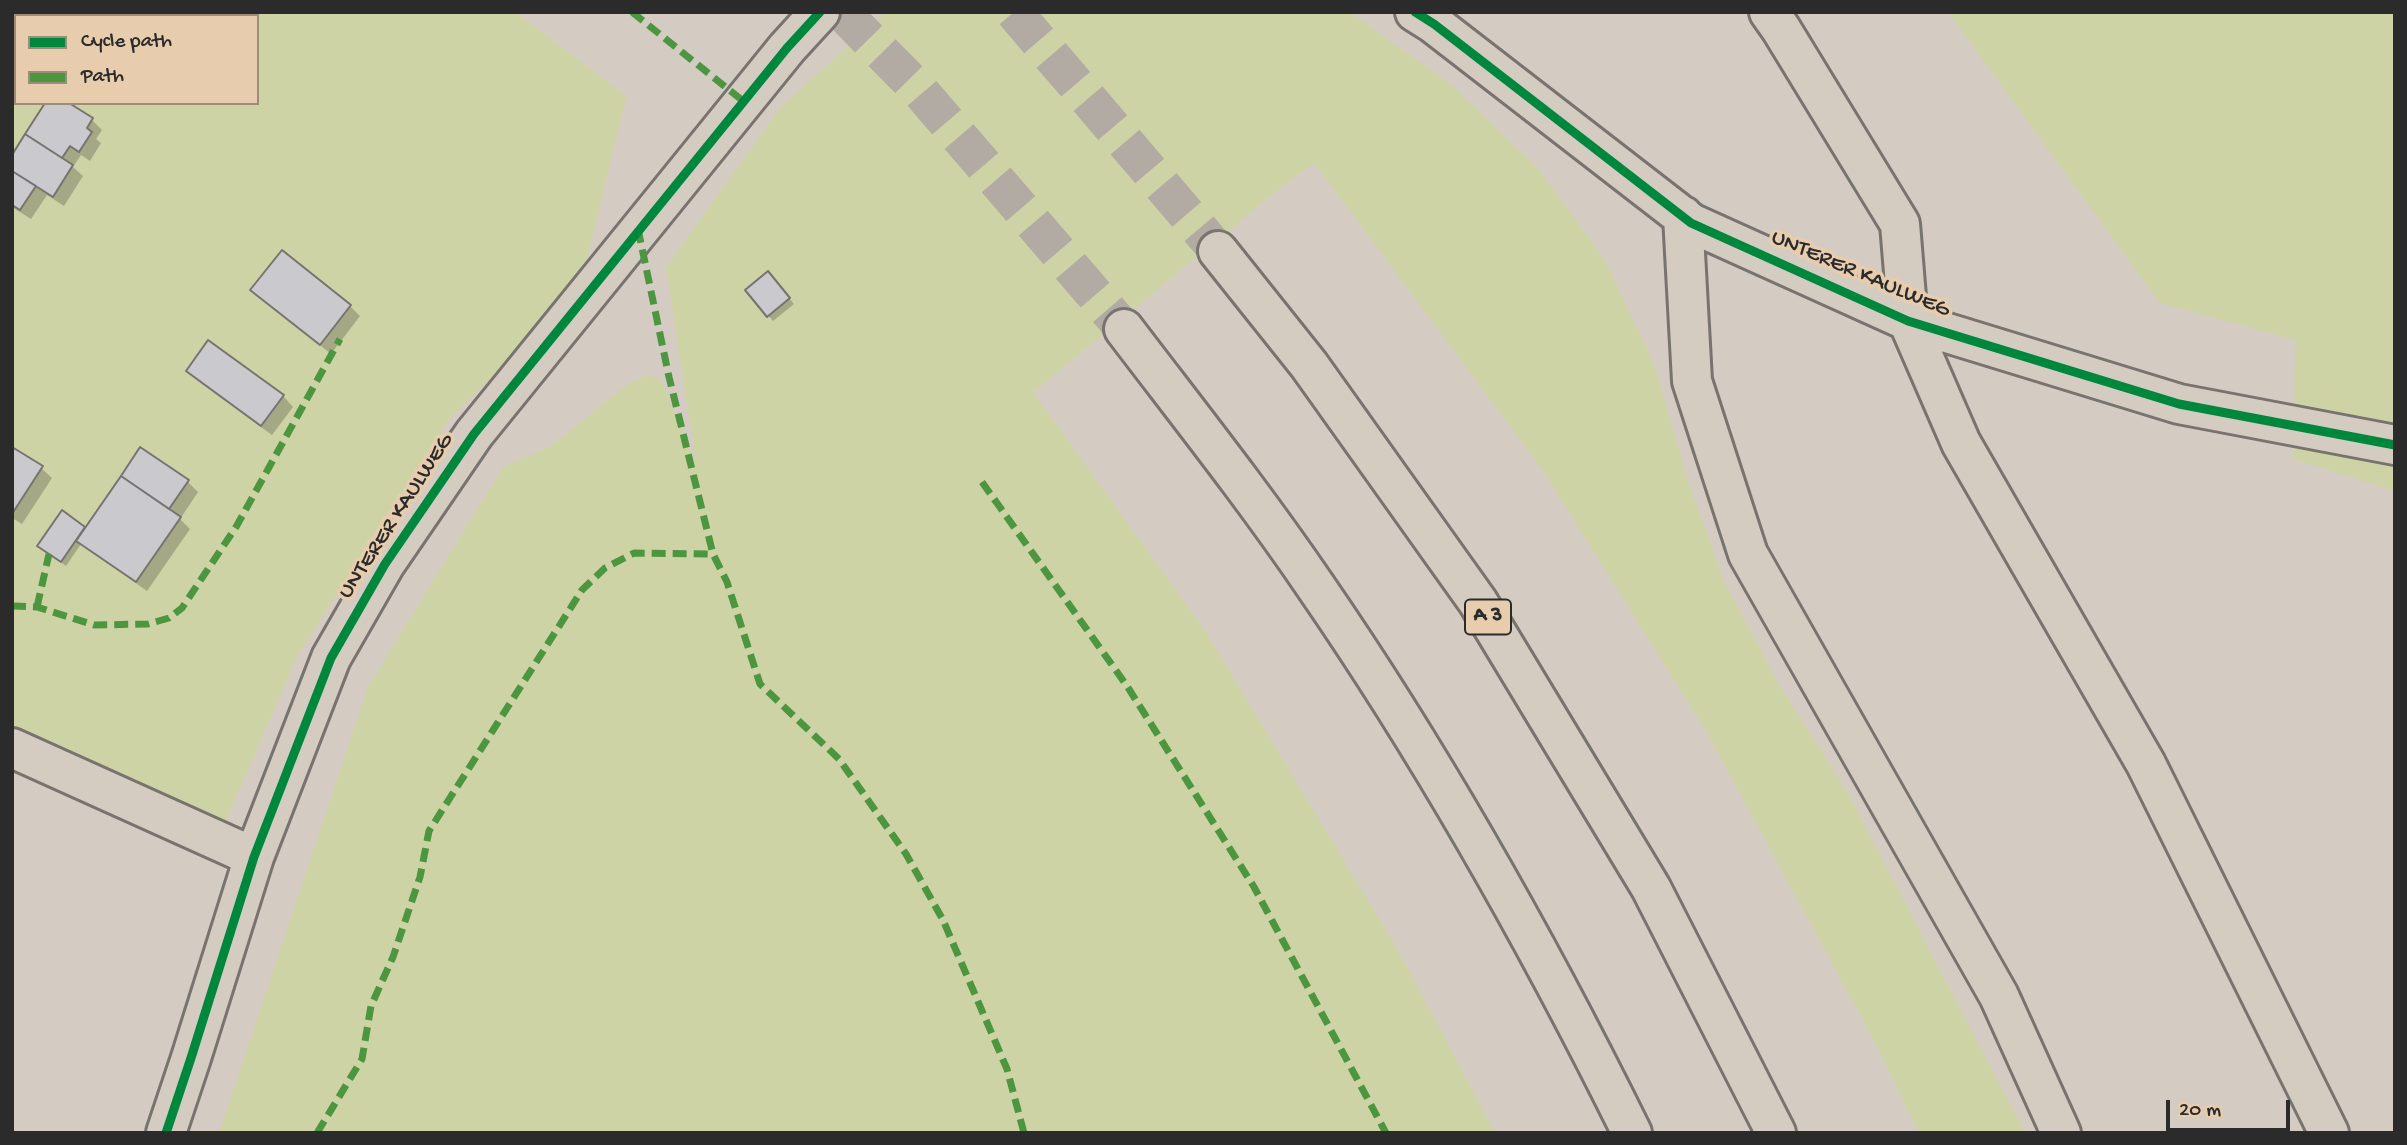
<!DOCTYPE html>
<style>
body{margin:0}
#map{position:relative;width:2407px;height:1145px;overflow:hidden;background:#d4cbc2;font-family:"Gochi Hand",sans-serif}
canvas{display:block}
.frame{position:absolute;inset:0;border:14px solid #2b2b2b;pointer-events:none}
.legend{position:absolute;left:14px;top:14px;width:245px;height:91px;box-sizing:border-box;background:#e7ccae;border:2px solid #9c8c7a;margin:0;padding:9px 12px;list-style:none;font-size:21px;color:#2b2b2b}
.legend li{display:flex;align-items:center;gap:14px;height:35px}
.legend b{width:35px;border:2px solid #9c8c7a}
.scale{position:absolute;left:2166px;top:1100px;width:124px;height:32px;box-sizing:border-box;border:4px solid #2b2b2b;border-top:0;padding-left:9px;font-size:21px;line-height:24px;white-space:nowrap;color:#2b2b2b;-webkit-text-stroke:5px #e7ccae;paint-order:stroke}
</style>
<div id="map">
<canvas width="2407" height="1145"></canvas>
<div class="frame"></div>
<ul class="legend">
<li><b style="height:9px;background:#00873e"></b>Cycle path</li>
<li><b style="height:9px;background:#4d9640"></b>Path</li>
</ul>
<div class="scale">20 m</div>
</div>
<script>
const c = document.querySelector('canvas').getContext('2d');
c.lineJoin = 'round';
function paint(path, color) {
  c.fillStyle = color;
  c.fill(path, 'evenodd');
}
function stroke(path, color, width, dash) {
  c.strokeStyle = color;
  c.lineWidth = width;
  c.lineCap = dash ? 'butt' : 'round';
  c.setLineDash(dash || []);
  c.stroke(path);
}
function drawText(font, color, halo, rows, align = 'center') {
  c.font = font + ' "Gochi Hand",sans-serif';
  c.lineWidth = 7;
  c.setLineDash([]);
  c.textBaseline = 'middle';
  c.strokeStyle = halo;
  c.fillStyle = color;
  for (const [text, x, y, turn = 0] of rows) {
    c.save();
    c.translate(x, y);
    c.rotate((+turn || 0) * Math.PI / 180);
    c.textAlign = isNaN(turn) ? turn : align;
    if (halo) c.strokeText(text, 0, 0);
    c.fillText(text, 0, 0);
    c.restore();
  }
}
paint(new Path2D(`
 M12,12H515L626,96L579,293L451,416L298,654L220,834L12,730ZM16,16H257V103H16Z
 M885,12H1350L1453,86L1539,170L1605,260L1655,367L1687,479L1724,581L1779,685L1846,790L2025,1133H1919L1880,1052L1706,731L1544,472L1315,164L1296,175L1033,392L1204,629L1398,950L1495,1133H219L368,687L503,467L551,446L629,383L647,376L660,378L696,462L666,267L780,108Z
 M1948,12H2395V491L2294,459L2295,340L2160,303Z`), '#ced3a5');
paint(new Path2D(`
 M92,120L102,130L96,139L101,143L90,161L81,155L73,167L83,176L64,206L47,195L31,219L12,207V159Z
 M772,278L794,304L773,321L747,290Z
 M252,290L350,306L360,316L331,354Z
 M188,371L283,396L293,407L272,435L198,381Z
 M12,449L41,468L52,478L22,524L12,518Z
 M141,449L188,482L198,492L180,519L190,529L147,591L81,544L66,566L44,550L62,513L86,529Z`), '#0003');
const building = new Path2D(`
 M45,103H69L93,118L87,128L92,132L79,152L70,146L62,158L25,134Z
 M25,134L73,165L53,197L12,171V155Z
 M12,171L36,186L20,210L12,205Z
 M282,250L351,305L320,345L250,290Z
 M768,271L790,298L767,317L745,290Z
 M208,340L284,395L261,426L186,371Z
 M12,447L43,466L12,514Z
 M140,447L189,480L169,509L121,476Z
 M121,476L181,517L136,582L76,541Z
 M62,510L85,527L61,562L37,546Z`);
paint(building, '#c9c9ce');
stroke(building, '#77736f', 2);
stroke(new Path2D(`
 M842,12L920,91L1124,329
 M1014,12L1218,251`), '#b2aba4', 38, [38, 19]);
const minor = new Path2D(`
 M1415,12L1434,24L1691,223L1908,321L2179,404L2395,445
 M1769,12L1781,29L1900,224L1908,321L1961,443L2146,764L2329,1133
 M1683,216L1692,381L1748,554L1999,996L2061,1133
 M12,748L254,857
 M166,1133L191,1058L254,857L331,658L385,564L474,434L787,48L820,12`);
const highway = new Path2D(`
 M1218,251L1309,365L1478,602L1651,888L1776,1133
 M1124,329C1188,413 1254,496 1314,584C1434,758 1538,943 1632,1133`);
stroke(minor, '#77736f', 44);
stroke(highway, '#77736f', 44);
stroke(minor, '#d4cbc1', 38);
stroke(highway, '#d4cbc1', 38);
stroke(new Path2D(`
 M632,12L743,101
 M638,229L669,377L713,554L727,582L760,684L839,759L906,854L943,920L1007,1069L1024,1133
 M982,482L1127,686L1254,887L1386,1133
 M12,606L37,607L94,625L148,624L169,618L182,608L236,527L340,339
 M37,607L49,554
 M317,1133L362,1059L371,1006L393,957L420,877L429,831L582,590L605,568L634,553L713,554`), '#4d9640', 7, [14, 7]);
stroke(new Path2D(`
 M1415,12L1434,24L1691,223L1908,321L2179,404L2395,445
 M166,1133L191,1058L254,857L331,658L385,564L474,434L787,48L820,12`), '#00873e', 9);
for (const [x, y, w] of [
 [1488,617,46]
]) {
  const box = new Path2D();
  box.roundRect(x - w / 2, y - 17.5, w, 35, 5);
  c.fillStyle = '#e7ccae';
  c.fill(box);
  stroke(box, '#2b2b2b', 2);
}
drawText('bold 21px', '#2b2b2b', null, [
 ["A 3",1488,617]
]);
drawText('23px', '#2b2b2b', '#e7ccae', [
 ["UNTERER KAULWEG",1860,275,23],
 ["UNTERER KAULWEG",397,517,-57]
]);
</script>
